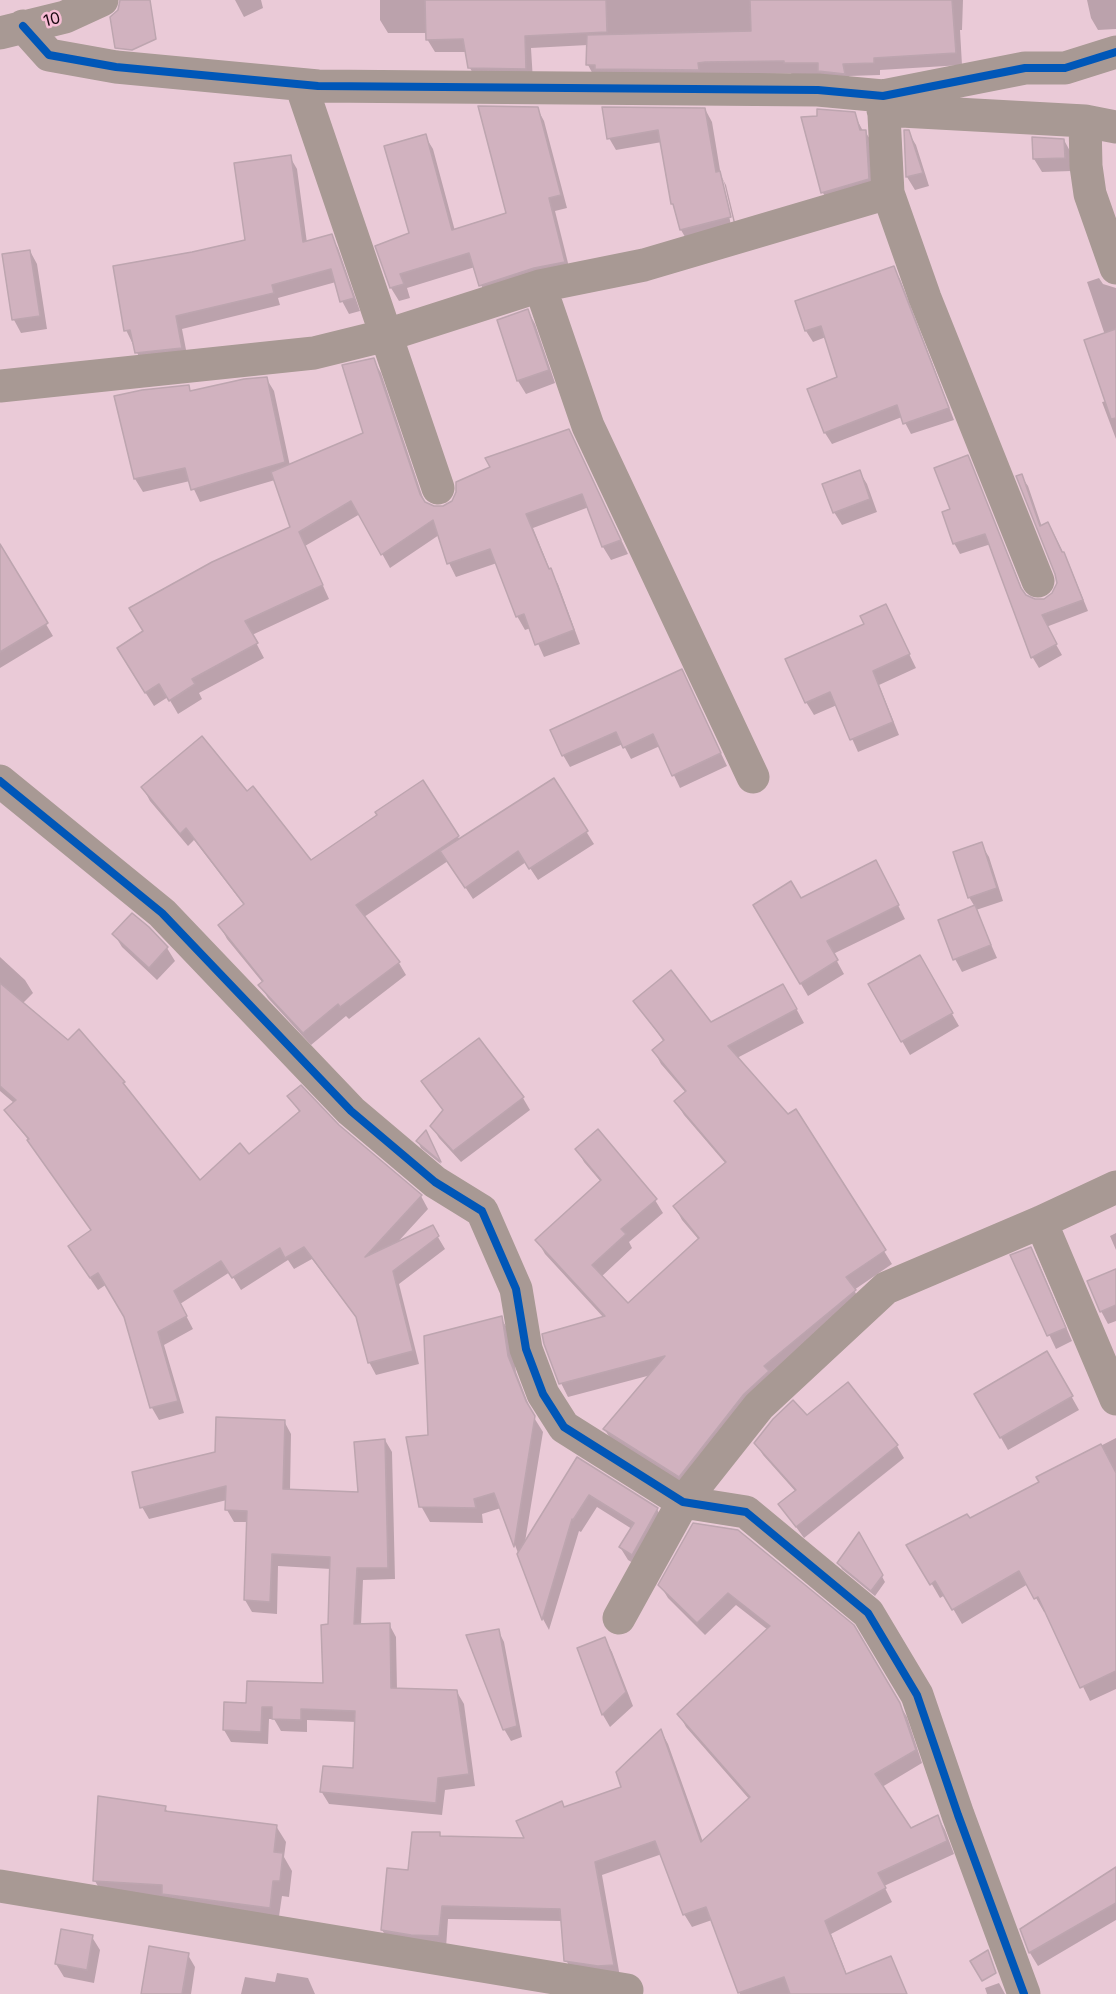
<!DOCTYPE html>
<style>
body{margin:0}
canvas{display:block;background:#eacad7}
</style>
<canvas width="1116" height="1994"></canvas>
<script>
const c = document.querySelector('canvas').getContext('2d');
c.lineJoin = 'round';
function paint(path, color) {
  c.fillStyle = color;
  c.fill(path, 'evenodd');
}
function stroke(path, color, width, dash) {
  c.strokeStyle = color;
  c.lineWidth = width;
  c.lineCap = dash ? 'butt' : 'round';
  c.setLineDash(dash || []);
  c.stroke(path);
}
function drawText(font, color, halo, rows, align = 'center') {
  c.font = font + ' Inter,sans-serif';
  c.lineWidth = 5;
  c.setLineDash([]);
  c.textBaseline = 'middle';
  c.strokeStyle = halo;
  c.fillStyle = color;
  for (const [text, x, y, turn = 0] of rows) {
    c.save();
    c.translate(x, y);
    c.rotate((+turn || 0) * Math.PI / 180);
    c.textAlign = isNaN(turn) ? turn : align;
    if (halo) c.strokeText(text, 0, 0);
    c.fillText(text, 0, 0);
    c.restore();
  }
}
paint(new Path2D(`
 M235,0H261L263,8L244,17Z
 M380,0H963L962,30H960L962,65L880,70V75L849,76L852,86L792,75L791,73L595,78L588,65V45L531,48L533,81H477L470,68L467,52H435L427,39V33H388L380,20Z
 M1087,0H1116V29L1098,30L1091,18Z
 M537,108L544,121L567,208L555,211L571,275L488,298L481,285L475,267L407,288L410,298L399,301L391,288L411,234L425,136L433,149L455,231L508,214Z
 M705,109L712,122L721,176L726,185L737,230L688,242L681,230L676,210L673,204L662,142L616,150L609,138ZM720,176L724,182L734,224L731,225Z
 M854,114L863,131H865L873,144L875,192L830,205L823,193L803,118Z
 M905,131L908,132L916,145L929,186L915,190L907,177Z
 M1034,138L1064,140L1071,153L1072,171L1042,172L1034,159Z
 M290,157L297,169L307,243L331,236L338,248L360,311L349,314L342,301L336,282L278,298L280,305L182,329L188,360L143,365L126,330L192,254L247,241Z
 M30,251L37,264L47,329L21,333L14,320Z
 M893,268L900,279L954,420L911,434L902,417L832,444L825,433L809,390L839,378L826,337L813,342L806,331L797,302Z
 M1099,278L1103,284L1116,288V439L1102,402L1107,401L1105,335L1087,282Z
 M528,311L535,324L555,383L526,394L518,381L499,321Z
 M373,359L381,373L425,504L435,508L444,507L569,431L628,554L611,560L603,547L589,507L533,528L550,570L558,584L580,644L544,657L531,628L525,630L517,616L497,563L456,577L449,563L439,535L390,568L360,514L305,546L329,599L252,635L264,658L199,693L202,699L178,714L168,697L154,706L126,662L292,527L275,480L200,502L190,481L143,492L135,479L188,387L191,392L266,378L274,391L290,466L364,434Z
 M967,457L973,468L1024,594L1035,601L1045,600L1054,593L1058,583L1057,574L1021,476L1028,486L1042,527L1048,524L1054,534L1069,564L1088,611L1046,627L1062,655L1039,668L1033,658L991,544L960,554L954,543L952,510Z
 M859,471L867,484L877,512L842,525L834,512Z
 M12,567L53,636L0,668V574Z
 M891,617L916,668L879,685L899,735L858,752L837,705L814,715L806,702Z
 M688,683L727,766L680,788L660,746L631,759L623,744L570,767L563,755Z
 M554,780L594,844L538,880L526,862L473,899L448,861L364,917L399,963L406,975L349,1019L346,1016L311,1045L268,998L260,985L263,983L227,939L220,926L244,905L194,840L188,846L150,801L143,788L247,793L311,862L423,782L460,840Z
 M981,844L989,857L1003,901L976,910L997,958L962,972L955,959L975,907L969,897Z
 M883,875L905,919L833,954L844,974L808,996L755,905L800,900Z
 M148,928L167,948L175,961L157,980L122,947L114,934Z
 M0,957L25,980L33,993L22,1004L68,1042L123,1083L130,1093L200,1182L249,1156L300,1113L289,1096L338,1126L421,1196L428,1209L395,1245L432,1227L445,1249L399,1284L419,1364L376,1375L369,1362L359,1321L312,1259L294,1269L288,1260L241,1290L230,1272L180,1304L193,1329L164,1345L184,1413L159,1420L152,1408L126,1317L107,1284L98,1290L77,1259L97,1235L30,1142L14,1122L6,1110L14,1103L0,1091Z
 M919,957L959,1026L910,1055L870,985Z
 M791,999L804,1023L737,1058L884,1251L892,1264L854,1290L862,1305L687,1490L613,1443L605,1430L651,1375L568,1397L561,1383L604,1318L545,1254L537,1240L601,1182L584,1162L577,1149L655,1200L663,1213L629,1242L632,1248L601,1277L628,1305L699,1240L682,1220L675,1207L726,1164L684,1115L676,1102L686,1093L661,1064L654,1051L664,1042L635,1001L711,1024Z
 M423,1082L523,1098L530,1110L461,1162L439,1138L432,1126L444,1112Z
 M428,1138L441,1164L421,1148L418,1142Z
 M1116,1233V1250L1110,1236Z
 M1030,1249L1038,1261L1072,1341L1056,1349L1012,1256Z
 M1116,1271V1321L1108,1324L1101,1311Z
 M501,1318L510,1333L516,1372L533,1416L543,1432L525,1542L577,1459L657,1509L664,1523L640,1567L628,1560L620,1547L632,1529L597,1507L581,1532L579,1531L549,1630L543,1619L501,1508L482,1514L483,1523L430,1522L421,1506L430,1436Z
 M1047,1353L1079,1410L1008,1450L976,1394Z
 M806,1417L897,1446L904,1458L804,1538L780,1505L796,1492L763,1455L756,1443Z
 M284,1421L291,1434L290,1490L360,1493L385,1440L392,1452L395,1579L363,1580L361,1625L389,1624L396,1637L397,1690L457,1692L464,1704L475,1786L445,1790L442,1815L329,1804L321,1791L354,1770L356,1722L307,1720V1732L281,1731L274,1719H269L268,1744L231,1742L224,1730L247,1705L325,1685L330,1626L331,1569L278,1566L277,1614L252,1612L245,1600L248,1522H234L227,1510V1500L149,1519L142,1507L216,1453Z
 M1116,1438V1689L1090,1701L1046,1611L1044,1612L1028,1584L962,1624L945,1595L940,1598L909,1545L969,1520L1041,1483L1038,1478Z
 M694,1524L852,1626L907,1717L922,1763L882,1787L910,1830L938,1817L945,1830L954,1854L884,1886L892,1902L831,1934L847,1975L890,1958L907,1994H740L738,1989L793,1975L712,1920L692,1927L684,1914L662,1854L602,1875L620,1977L573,1973L566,1960L562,1921L448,1919L446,1948L390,1943L382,1930L409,1872L441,1838L526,1839L564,1809L623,1788L661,1731L668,1744L703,1842L750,1800L686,1727L679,1714L768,1630L736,1605L705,1635L668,1598L660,1585Z
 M862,1540L885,1582L875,1596L842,1569L839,1563Z
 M498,1630L504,1642L522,1737L511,1741L504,1729Z
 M605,1639L612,1652L633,1706L610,1727L603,1715L578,1649Z
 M165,1807L168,1813L276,1826L286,1842L284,1857L292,1871L289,1897L282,1896L278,1923L104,1897L95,1881Z
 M1116,1869V1920L1038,1966L1030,1953L1022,1929Z
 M92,1937L100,1950L94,1983L64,1977L56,1964Z
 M188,1955L195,1967L191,1994H142Z
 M277,1973L308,1978L315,1994H241L245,1977L275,1982Z
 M999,1983L1005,1994H987L985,1988Z`), '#0003');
const building = new Path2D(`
 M120,0H150L156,39L132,50L115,48L110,17L118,10Z
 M425,0H606L607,32L525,36L526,69L468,68L463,39L426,40Z
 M750,0H952L956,53L874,58V63L843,64L845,74L818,71V63H784V61L705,62L698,63L699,70L595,69V65H586L587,35L751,31Z
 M478,106L538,107L561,195L549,198L565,262L534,268L479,286L469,253L400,274L404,284L390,288L375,246L409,233L384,146L426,134L452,230L506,213Z
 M602,107L705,108L716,172L720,171L731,217L680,230L673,204H671L658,130L607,139Z
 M817,109L855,112L860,130H866L869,179L821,193L801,117L817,116Z
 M904,130H909L923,173L906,177Z
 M1032,137L1064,139L1065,158L1033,159Z
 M291,155L303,242L332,234L354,298L340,302L331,269L272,285L274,293L176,316L182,348L135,353L130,330L124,331L113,266L192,252L245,240L234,163Z
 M30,250L40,316L12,320L2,254Z
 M894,266L949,408L903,424L897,405L824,433L807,389L837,377L821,326L805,331L795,301Z
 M528,309L549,370L517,381L497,320Z
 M1116,329V418L1111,419L1084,340Z
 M374,358L420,494L425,502L434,506H443L452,501L456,492V482L490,467L485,458L569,429L621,540L602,547L582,494L526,514L549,569L551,568L574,630L535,645L524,614L516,617L490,549L447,564L433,520L381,555L351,501L299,532L323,585L245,621L258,643L192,679L195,684L169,701L159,684L145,693L117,648L143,631L129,608L212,562L290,527L271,472L363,433L342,365Z
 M267,377L285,462L191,490L185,468L134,479L114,396L142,390L189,385L190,391L244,379Z
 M968,455L1021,588L1026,595L1035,599H1044L1052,593L1057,583L1055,574L1016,476L1022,474L1040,526L1048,522L1062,552H1064L1083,600L1042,615L1057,644L1031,658L985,534L953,544L942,512L950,509L934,468Z
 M860,470L870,499L833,513L822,484Z
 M0,544L48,623L0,652Z
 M886,604L910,654L873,671L893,722L850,740L830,692L805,703L785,659L864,624L860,616Z
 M682,669L721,753L672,776L653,734L623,748L616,732L562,756L550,730Z
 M202,736L247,791L253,786L311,860L377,815L375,812L423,780L459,836L356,905L400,962L340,1007L338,1004L303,1033L258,985L263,981L218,925L244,904L186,828L180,834L141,787Z
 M554,778L588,831L529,869L518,851L465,888L440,851Z
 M982,842L997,888L968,898L953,852Z
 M876,860L899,905L827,941L838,960L800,984L753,905L791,881L801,898Z
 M975,905L991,945L953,960L938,920Z
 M132,913L149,927L168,947L149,968L112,934Z
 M920,955L953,1013L901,1042L868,984Z
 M671,970L711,1022L783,984L797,1009L728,1046L788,1114L796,1109L886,1250L846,1277L856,1290L764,1366L769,1371L744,1394L679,1477L603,1429L665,1356L559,1384L544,1344L542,1334L605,1316L535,1240L601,1180L575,1149L598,1129L657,1199L621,1229L626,1234L592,1265L628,1303L699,1238L673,1206L726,1162L674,1101L686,1091L652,1050L664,1040L633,1001Z
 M0,983L68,1040L79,1029L125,1082L123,1083L200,1180L240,1143L249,1154L300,1111L287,1096L301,1085L339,1125L422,1195L365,1257L433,1225L439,1236L393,1271L413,1351L368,1363L356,1317L304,1247L285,1258L280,1248L232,1278L221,1261L174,1291L187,1316L158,1332L178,1401L150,1408L124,1317L98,1273L90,1278L68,1246L91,1230L27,1140L29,1139L4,1110L16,1100L0,1086Z
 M479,1038L524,1097L453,1151L430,1126L443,1110L421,1081Z
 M426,1130L441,1162L416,1141Z
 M1031,1247L1066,1328L1047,1336L1010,1255Z
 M1116,1269V1305L1100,1312L1087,1281Z
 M502,1316L508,1356L526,1401L535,1416L514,1547L494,1493L474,1499L476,1508L419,1507L406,1437L428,1435L424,1336Z
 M1047,1351L1073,1396L1000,1438L974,1394Z
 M848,1382L898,1445L796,1527L778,1504L796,1490L754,1443L773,1419L793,1400L807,1415Z
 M216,1417L285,1420L283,1489L358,1492L354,1442L385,1439L388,1568H357L354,1624L390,1623L391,1688L457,1690L469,1774L438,1778L436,1803L320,1792L323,1766L353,1768L355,1711L301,1709V1720L272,1719V1707H262L261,1732L223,1730L224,1702L246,1703L247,1681L323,1683L321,1625L328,1624L330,1557L272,1554L270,1602L244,1600L247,1511L225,1510L226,1486L140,1508L132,1472L215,1452Z
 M1101,1444L1116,1473V1671L1080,1688L1038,1597L1034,1599L1019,1571L952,1610L935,1581L930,1585L906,1545L967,1514L970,1518L1039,1482L1036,1477Z
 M577,1457L658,1508L632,1555L619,1547L634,1523L589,1495L573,1520L572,1519L542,1620L517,1554Z
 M693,1523L738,1530L854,1625L900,1703L916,1750L875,1774L911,1828L938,1815L947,1841L878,1873L886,1888L825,1921L846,1974L891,1956L907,1994H790L784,1977L738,1993L706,1907L683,1915L655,1841L595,1862L614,1965L598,1966L564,1961L560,1909L442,1906L439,1936L411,1935L381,1930L387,1868L408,1870L412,1832H440V1836L524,1838L516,1821L562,1801L564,1807L621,1787L616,1772L661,1729L701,1842L750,1797L677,1714L770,1626L728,1593L697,1623L658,1585Z
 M859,1532L883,1575L871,1591L837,1563Z
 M499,1629L517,1726L503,1730L466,1635Z
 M605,1637L626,1692L602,1715L577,1648Z
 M98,1796L166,1806L165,1811L277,1825L274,1852L283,1853L280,1881H273L270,1908L162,1894V1885L93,1881Z
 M1116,1867V1903L1029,1953L1020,1929Z
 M61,1929L93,1935L87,1970L55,1964Z
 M149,1946L189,1953L182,1994H141Z
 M988,1950L996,1973L982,1981L970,1961Z`);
paint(building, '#d1b2bf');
stroke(building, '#bda5af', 1.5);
stroke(new Path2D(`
 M23,26L49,55L116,67L318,86L818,90L883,96L1025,68H1065L1116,52
 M0,33L65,17L102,0
 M301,85L438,488
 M883,96L888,193L925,298L1038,581
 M883,110L1085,121L1116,127
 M1085,121L1086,166L1090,194L1116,268
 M540,286L588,426L753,777
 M0,386L314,353L387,335L540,286L644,265L888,193
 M0,781L162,913L351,1111L435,1182L482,1211L516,1289L526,1349L543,1394L564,1427L683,1502L746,1512L868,1613L917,1695L958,1815L1024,1994
 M1041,1222L1116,1399
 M619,1618L683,1502L759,1406L886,1288L1041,1222L1116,1187
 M0,1886L627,1990`), '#a89994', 33);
stroke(new Path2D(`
 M23,26L49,55L116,67L318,86L818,90L883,96L1025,68H1065L1116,52
 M0,781L162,913L351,1111L435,1182L482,1211L516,1289L526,1349L543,1394L564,1427L683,1502L746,1512L868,1613L917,1695L958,1815L1024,1994`), '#0057b8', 8);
drawText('16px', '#1a0710', '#f7bdd5', [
 ["10",52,20,-14]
]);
</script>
